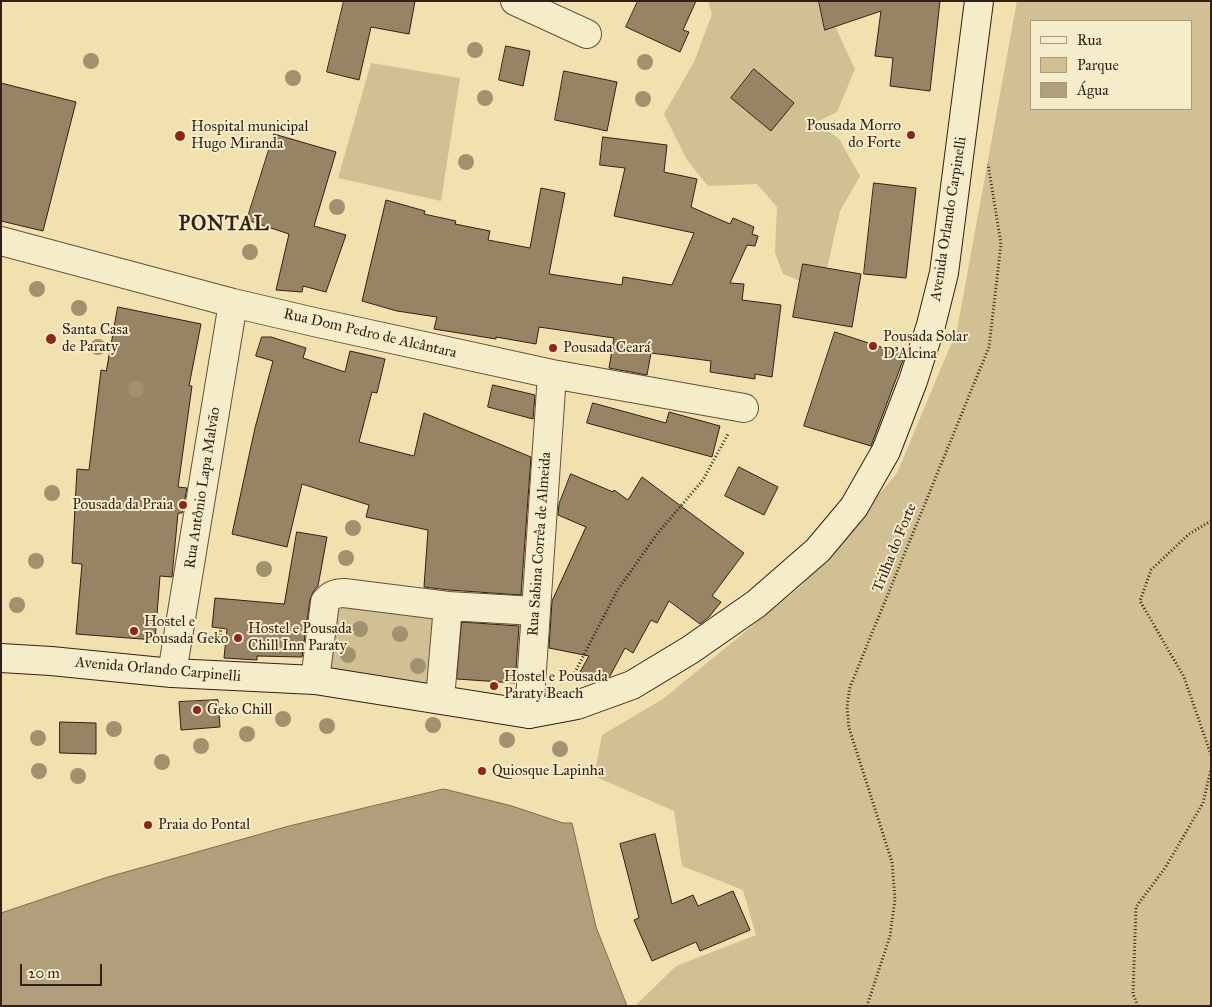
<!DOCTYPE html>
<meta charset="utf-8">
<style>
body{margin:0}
#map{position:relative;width:1212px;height:1007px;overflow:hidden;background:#f0e1ae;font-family:"IM FELL Great Primer",serif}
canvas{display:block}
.frame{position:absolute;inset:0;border:2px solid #341f16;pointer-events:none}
.legend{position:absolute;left:1030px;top:20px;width:162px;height:90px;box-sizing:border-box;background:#f5ecca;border:1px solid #a89a82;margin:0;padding:6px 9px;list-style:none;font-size:15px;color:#341f16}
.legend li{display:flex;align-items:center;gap:10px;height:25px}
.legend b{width:25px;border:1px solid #a89a82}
.scale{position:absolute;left:20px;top:964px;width:82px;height:22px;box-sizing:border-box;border:2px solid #341f16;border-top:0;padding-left:6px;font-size:15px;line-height:18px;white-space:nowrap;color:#341f16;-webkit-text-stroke:4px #f5ecca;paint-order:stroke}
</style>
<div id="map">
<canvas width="1212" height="1007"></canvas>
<div class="frame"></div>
<ul class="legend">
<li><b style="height:6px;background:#f5ecca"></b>Rua</li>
<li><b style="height:14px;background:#d0c094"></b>Parque</li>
<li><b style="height:14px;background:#b09f7a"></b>Água</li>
</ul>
<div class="scale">20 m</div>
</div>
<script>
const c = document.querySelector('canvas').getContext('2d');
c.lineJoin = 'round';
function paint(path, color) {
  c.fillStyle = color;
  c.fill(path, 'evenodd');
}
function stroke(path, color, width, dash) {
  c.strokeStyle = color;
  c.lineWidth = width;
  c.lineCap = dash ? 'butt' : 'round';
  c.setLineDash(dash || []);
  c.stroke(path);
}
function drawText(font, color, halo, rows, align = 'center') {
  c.font = font + ' "IM FELL Great Primer",serif';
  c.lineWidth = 4;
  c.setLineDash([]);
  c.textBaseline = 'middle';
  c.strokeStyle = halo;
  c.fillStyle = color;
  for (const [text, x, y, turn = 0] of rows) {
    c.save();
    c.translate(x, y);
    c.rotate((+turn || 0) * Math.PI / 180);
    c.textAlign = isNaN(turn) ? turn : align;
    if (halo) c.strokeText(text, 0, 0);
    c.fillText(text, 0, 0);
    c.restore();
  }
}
paint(new Path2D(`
 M708,1H819L825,29L835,26L855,69L837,112L816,122L839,139L860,176L840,211L827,268L803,264L800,281L783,274L775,253L777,207L757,184L708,186L687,160L664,114L694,62L712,14ZM754,69L794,103L771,131L731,98Z
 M1017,1H1211V1006H635L676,966L756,935L743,890L682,866L674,811L594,776L602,735L663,699L801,586L897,473L957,330ZM1031,21H1191V109H1031Z
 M371,63L460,78L441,201L338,178Z
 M326,606L437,614L432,685L321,677Z`), '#d0c094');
const water = new Path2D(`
 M444,789L512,806L563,823H572L596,927L627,1006H1V913L108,877L289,826Z`);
paint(water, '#b09f7a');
stroke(water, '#7e6c52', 1);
const building = new Path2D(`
 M344,1H415L409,34L371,27L359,80L327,72Z
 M638,1H696L683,30L689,32L680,52L626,27Z
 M819,1H940L930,91L890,86L893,58L875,56L881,11L825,30Z
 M506,46L530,51L523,86L499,80Z
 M754,69L794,103L771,131L731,98Z
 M564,71L617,82L607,131L555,120Z
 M1,83L76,102L43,231L1,221Z
 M274,134L336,152L314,226L346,235L326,292L303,286L302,292L276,290L289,234L247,220Z
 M603,137L667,145L664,172L697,179L691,207L730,224L733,218L754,227L752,234L758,236L755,246L747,245L730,283L744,284L742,300L781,305L772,377L755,374V379L710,372L711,361L651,353L647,375L609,368L614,338L539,327L536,344L496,337V339L434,329L437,317L397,311L362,301L386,200L425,211L424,214L456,221L455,224L490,231L488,240L530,248L541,188L565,193L549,274L622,285L623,277L672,285L694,233L614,216L625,168L600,165Z
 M874,183L916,188L906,278L864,274Z
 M803,264L861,274L852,327L793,317Z
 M118,307L201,324L189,386H192L178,487L187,488L182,513H178L172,577L160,576L155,640L76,634L82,564L72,563L77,469L89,470L101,370L106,371Z
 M835,332L905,355L871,446L804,426Z
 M262,337H271L306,348L303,358L345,372L350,351L385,359L377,393L372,392L359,442L414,456L424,413L531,457L521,595L449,590L424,587L428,530L366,517L369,505L302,484L287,547L232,534L255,428L273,361L256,356Z
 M493,385L535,395L533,419L488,407Z
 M593,403L666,423L669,412L720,426L712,457L587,423Z
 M739,467L778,487L764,515L725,496Z
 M571,474L613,492L614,490L628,500L642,477L744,553L712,596L721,602L709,617L700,624L669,601L657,623L651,620L633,653L625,648L610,676L598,681L580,672L589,656L549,648L552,601L586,527L558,515L559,504Z
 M297,532L327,537L318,586L313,592L310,600L302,657L257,656V660L224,658L227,629L212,627L215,598L284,604Z
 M462,622L519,626L515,683L457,679Z
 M218,700L220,727L181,730L179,702Z
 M60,722L96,723V754L60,753Z
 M655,834L672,904L693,895L698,906L733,891L750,930L700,951L696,942L652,961L634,920L639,918L620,844Z`);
paint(building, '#968465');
stroke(building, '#341f16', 1);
const street = new Path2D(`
 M515,1L587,34
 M1,241L233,303L314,322L552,374L744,408
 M448,606L535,611
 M172,673L233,303
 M315,680L325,602C330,595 336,593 344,593L448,606L440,699
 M529,714L552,374`);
const secondary = new Path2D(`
 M1,658L51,661L172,673L315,680L529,714L577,705L632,685L690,650L756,604L818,550L854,507L886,451L913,381L931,325L944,273L979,1`);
stroke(street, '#63503c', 30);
stroke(secondary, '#341f16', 30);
stroke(new Path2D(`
 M1211,521L1189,534L1151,570L1140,601L1184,677L1211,755
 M220,635L221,628
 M573,676L617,591L657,534L703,480L728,434
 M867,1006L890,936L895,899L892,862L849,728L847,707L850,687L989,347L1001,244L988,164
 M1138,1006L1133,994L1136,907L1165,868L1203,803L1211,769`), '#341f16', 3, [1, 2.5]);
stroke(street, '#f5ecca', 28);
stroke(secondary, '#f5ecca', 28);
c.fillStyle = '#a2916f';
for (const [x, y] of [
 [475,50],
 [91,61],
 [645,62],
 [293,78],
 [485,98],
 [643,99],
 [466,162],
 [337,207],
 [250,252],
 [37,289],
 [79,308],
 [98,347],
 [136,389],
 [52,493],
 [353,528],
 [346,558],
 [36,561],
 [264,569],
 [17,605],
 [360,629],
 [400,634],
 [348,655],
 [418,666],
 [283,719],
 [433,725],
 [327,726],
 [114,729],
 [247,734],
 [38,738],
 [507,740],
 [201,746],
 [560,749],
 [162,762],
 [39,771],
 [78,776]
]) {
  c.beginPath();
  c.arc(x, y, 8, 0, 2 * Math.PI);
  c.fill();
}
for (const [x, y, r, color] of [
 [911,135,5,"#8f2418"],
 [180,136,6,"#8f2418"],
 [51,339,6,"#8f2418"],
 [873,346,5,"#8f2418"],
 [553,348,5,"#8f2418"],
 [183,505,5,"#8f2418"],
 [134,631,5,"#8f2418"],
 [238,638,5,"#8f2418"],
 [494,686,5,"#8f2418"],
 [197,710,5,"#8f2418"],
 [482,771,5,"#8f2418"],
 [148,825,5,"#8f2418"]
]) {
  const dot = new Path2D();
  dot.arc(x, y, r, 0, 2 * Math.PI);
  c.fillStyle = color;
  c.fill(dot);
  stroke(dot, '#f5ecca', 2);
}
drawText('15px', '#341f16', '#f5ecca', [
 ["Pousada Morro",901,126,"right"],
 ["do Forte",901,143,"right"],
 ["Hospital municipal",191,127],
 ["Hugo Miranda",191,144],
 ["Santa Casa",62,330],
 ["de Paraty",62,347],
 ["Pousada Solar",883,337],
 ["D'Alcina",883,354],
 ["Pousada Ceará",563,348],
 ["Pousada da Praia",173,505,"right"],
 ["Hostel e",144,622],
 ["Pousada Geko",144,639],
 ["Hostel e Pousada",248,629],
 ["Chill Inn Paraty",248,646],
 ["Hostel e Pousada",504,677],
 ["Paraty Beach",504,694],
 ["Geko Chill",207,710],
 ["Quiosque Lapinha",492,771],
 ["Praia do Pontal",158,825]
], 'left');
drawText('15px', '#341f16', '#f5ecca', [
 ["Avenida Orlando Carpinelli",949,219,-81],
 ["Rua Dom Pedro de Alcântara",370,334,13],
 ["Rua Antônio Lapa Malvão",203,488,-81],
 ["Rua Sabina Corrêa de Almeida",540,544,-86],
 ["Trilha do Forte",895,548,-68],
 ["Avenida Orlando Carpinelli",158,670,5]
]);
c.letterSpacing = '1px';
drawText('bold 20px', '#341f16', '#f5ecca', [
 ["PONTAL",224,225]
]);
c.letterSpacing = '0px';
</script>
